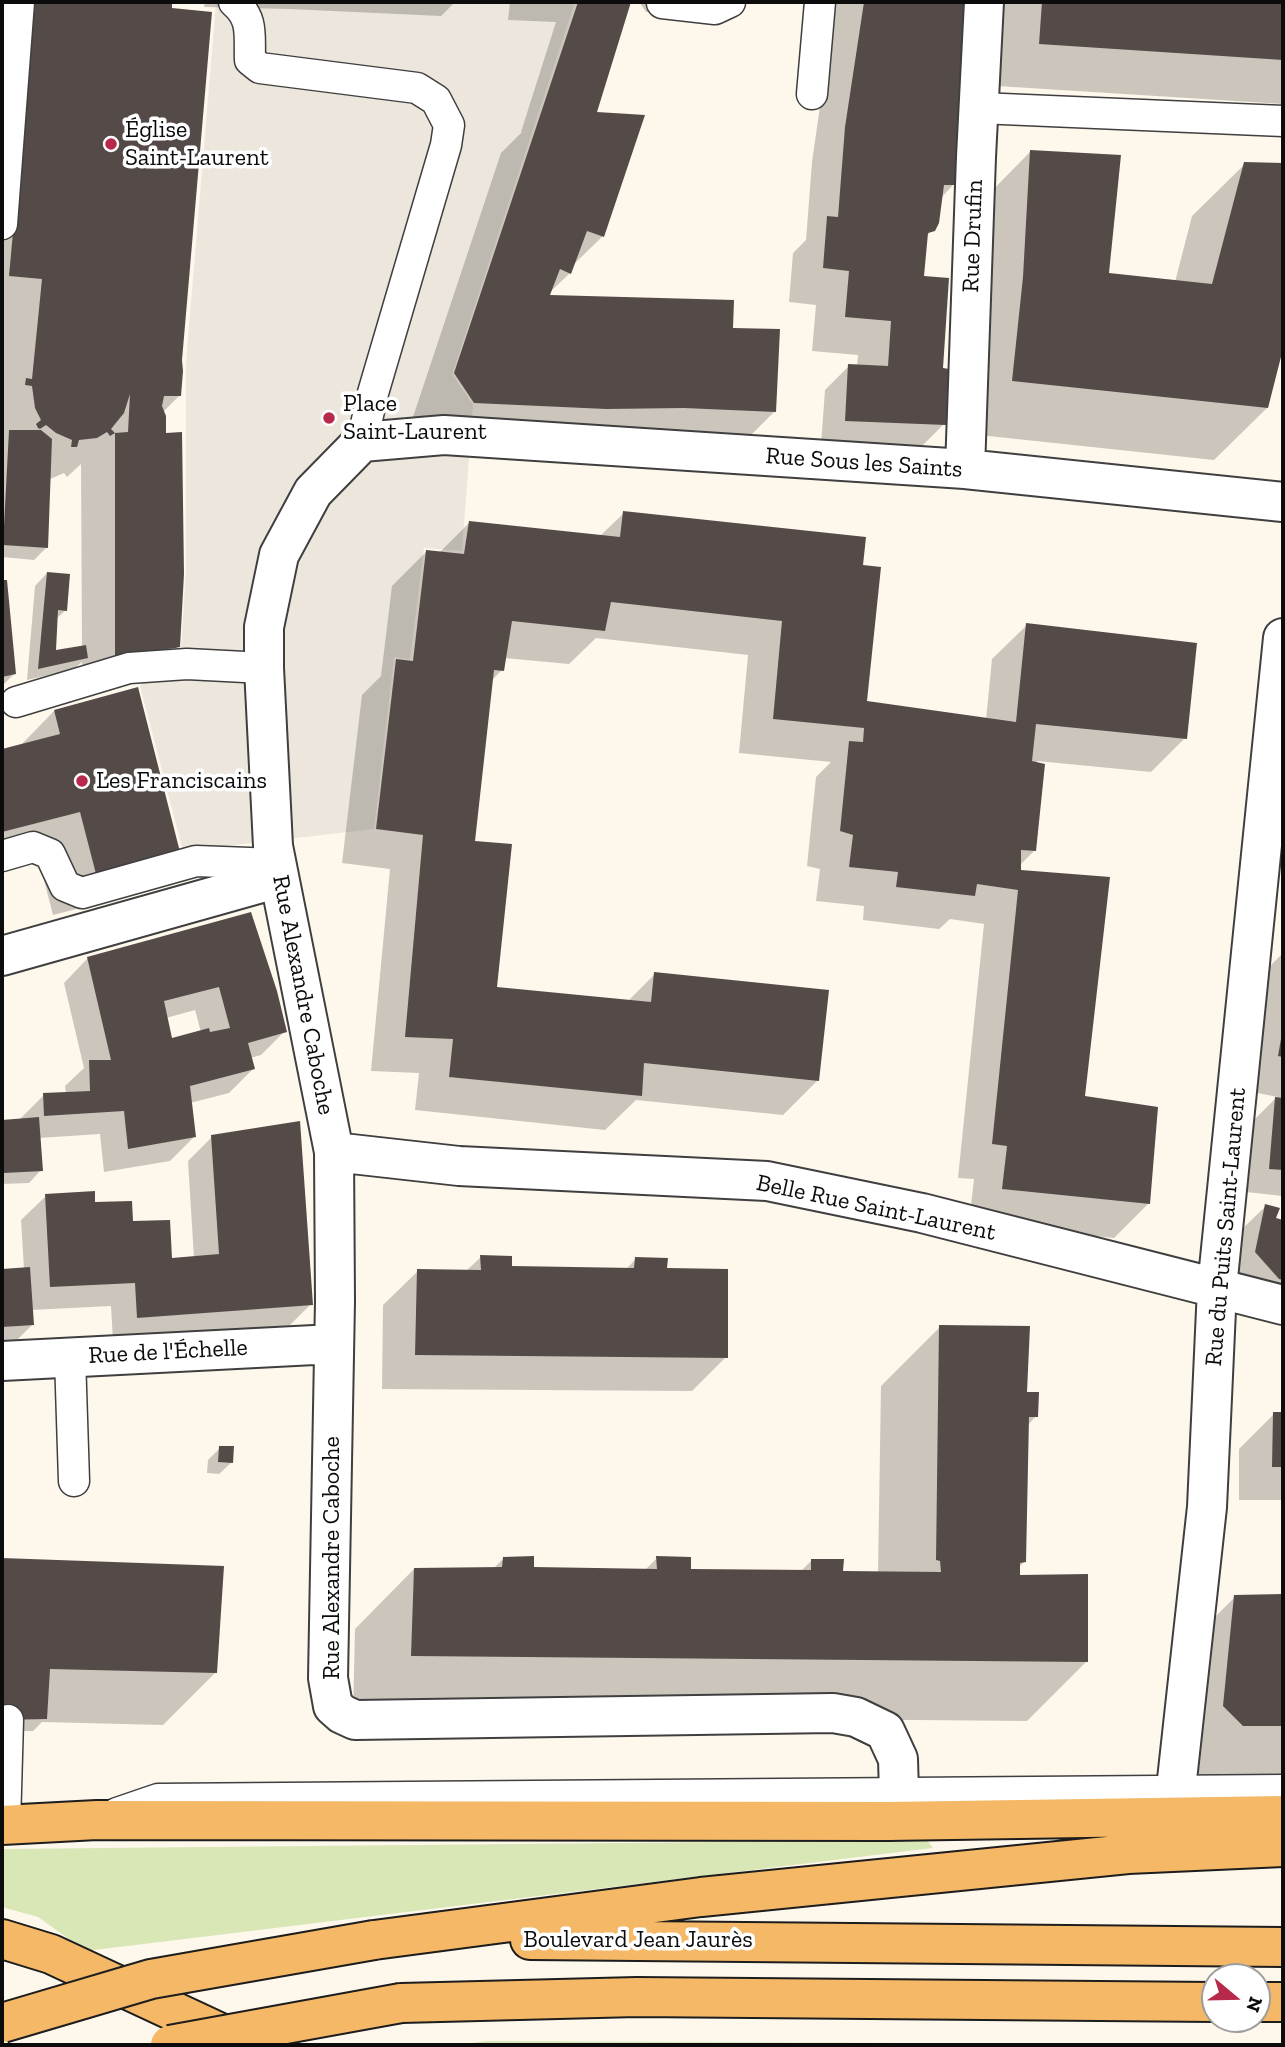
<!DOCTYPE html>
<meta charset="utf-8">
<style>
body{margin:0}
#map{position:relative;width:1285px;height:2047px;overflow:hidden;background:#fef7ec;font-family:"Zilla Slab",serif}
canvas{display:block}
.frame{position:absolute;inset:0;border:4px solid #0c0c0c;pointer-events:none}
.north{position:absolute;left:1201px;top:1963px;width:70px;height:70px;box-sizing:border-box;background:#fff;border:2px solid #9e9e9e;border-radius:50%;rotate:109deg;font-size:19px;font-weight:700;line-height:28px;text-align:center;color:#0c0c0c}
.north::after{content:'';display:block;margin:auto;width:24px;height:32px;background:#b7294a;clip-path:polygon(50% 0,100% 100%,50% 72%,0 100%)}
</style>
<div id="map">
<canvas width="1285" height="2047"></canvas>
<div class="frame"></div>
<div class="north">N</div>
</div>
<script>
const c = document.querySelector('canvas').getContext('2d');
c.lineJoin = 'round';
function paint(path, color) {
  c.fillStyle = color;
  c.fill(path, 'evenodd');
}
function stroke(path, color, width, dash) {
  c.strokeStyle = color;
  c.lineWidth = width;
  c.lineCap = dash ? 'butt' : 'round';
  c.setLineDash(dash || []);
  c.stroke(path);
}
function drawText(font, color, halo, rows, align = 'center') {
  c.font = font + ' "Zilla Slab",serif';
  c.lineWidth = 7;
  c.setLineDash([]);
  c.textBaseline = 'middle';
  c.strokeStyle = halo;
  c.fillStyle = color;
  for (const [text, x, y, turn = 0] of rows) {
    c.save();
    c.translate(x, y);
    c.rotate((+turn || 0) * Math.PI / 180);
    c.textAlign = isNaN(turn) ? turn : align;
    if (halo) c.strokeText(text, 0, 0);
    c.fillText(text, 0, 0);
    c.restore();
  }
}
paint(new Path2D(`
 M927,1840L933,1848L86,1951L38,1917L2,1907V1849Z
 M487,2041L1125,2044V2045H456Z`), '#d9e7b7');
paint(new Path2D(`
 M216,2H575L452,374L473,405L462,551L424,548L410,659L394,657L374,829L183,851L140,686L181,648L186,570V362Z`), '#ede6dc');
paint(new Path2D(`
 M4,2H171L181,371L179,396L163,412L178,646L144,680L82,689V662L74,669L27,680L35,586L47,573L66,610L56,619L54,652L82,647L81,464L67,477L64,473L48,480L46,548L34,560L2,557V4Z
 M205,2H455L441,16L289,9L204,7Z
 M510,2H629L594,113L603,236L572,266L570,273L546,296L775,411L732,454L432,444L413,417L501,153L522,132H521L556,22L508,20Z
 M639,2H687L673,14L646,12Z
 M835,2H967L954,184L941,198L933,229L926,237L922,277L941,367L944,424L920,448L821,445L825,390L849,366H857L858,355L812,351L816,305L789,302L793,253L806,240L812,162Z
 M1002,2H1283V104L997,86Z
 M1030,152L1108,274L1175,282L1192,216L1245,164L1283,165V342L1267,408L1214,460L960,433L978,205Z
 M624,513L861,567L865,703L986,720L992,659L1027,625L1185,738L1151,772L1037,761L1034,851L1019,866L1083,1097L1148,1204L1114,1238L969,1223L974,1179L958,1178L984,924L950,919L939,929L863,920L864,906L816,901L820,869L807,866L816,777L831,762L739,753L748,655L596,638L569,664L504,658L502,670L491,681L473,843L495,988L627,1002L655,974L817,1081L783,1115L636,1100L605,1130L415,1110L419,1073L371,1071L390,869L342,863L362,695L381,676L392,586L426,552L439,553L469,523L600,536Z
 M2,582H5L15,673L2,686Z
 M54,711L178,852L135,894L53,915L37,853L2,863V751L19,747Z
 M250,914L285,1031L261,1055L250,1058L253,1069L229,1093L190,1103L194,1137L170,1161L104,1172L100,1134L39,1138L41,1170L29,1183L2,1184V1121L19,1120L44,1095L66,1094L65,1086L84,1068L64,983L88,958ZM195,1010L201,1032L171,1040L166,1018Z
 M1283,953V1196L1246,1192L1251,1123L1277,1097L1244,1090L1255,981Z
 M212,1137L311,1304L287,1328L113,1341L111,1306L31,1310L32,1325L8,1349H2V1270L24,1269L21,1220L46,1196L94,1204L131,1223L170,1259L194,1258L188,1161Z
 M1266,1206L1274,1219L1283,1221V1310L1231,1277L1241,1230Z
 M481,1257L510,1267L626,1269L636,1259L665,1270L726,1357L692,1391L382,1389L383,1305L418,1271H466Z
 M940,1327L1025,1394L1036,1416L1028,1425L1024,1562L1018,1568V1576L1086,1662L1027,1721L353,1715L355,1629L414,1569H493L504,1558L532,1569L644,1571L657,1558L690,1570L800,1572L811,1561L841,1572L878,1573L881,1386Z
 M1274,1414H1283V1500H1239V1449Z
 M220,1448L232,1462L219,1474L207,1473L208,1460Z
 M2,1560L222,1568L215,1673L163,1725L42,1722L33,1731H2Z
 M1283,1596V1786H1181L1174,1658L1235,1597Z`), '#0003');
paint(new Path2D(`
 M34,2H172V8L212,12L182,360L183,371L181,396H164L162,406L166,416V433L182,432L184,574L180,647L175,648L115,656V433L110,436L107,432L97,438L79,440L77,447H71L72,440L56,433L46,425L40,429L38,428L36,424L41,420L35,408L32,386L25,385L26,378L32,379L42,279L9,276ZM130,394L128,432L115,433L111,429L124,413Z
 M578,2H631L597,112L645,115L604,237L587,231L571,274L560,269L550,295L734,300L733,328L780,329L776,412L684,408L606,409L474,403L454,373Z
 M864,2H969L956,185H944L939,223L935,231L928,233L924,276L949,278L943,368L949,369L946,425L845,421L848,364L888,366L891,321L845,317L849,271L823,268L827,216L838,217L845,127Z
 M1042,2H1283V60L1039,44Z
 M1030,150L1121,155L1109,273L1212,284L1244,162L1283,163V349L1268,408L1012,381L1023,277Z
 M9,430H41L52,439L48,548L3,545Z
 M623,511L866,537L863,565L881,567L867,701L1016,722L1026,623L1197,643L1187,739L1036,724L1032,761L1045,764L1036,851L1021,850V870L1110,877L1085,1096L1158,1107L1150,1204L1002,1189L1007,1146L992,1144L1018,890L977,884L975,896L896,887L898,872L849,867L853,835L840,831L849,741L863,742L864,728L773,719L782,621L611,602L605,631L512,621L504,671L494,670L475,841L512,844L497,987L651,1002L654,972L829,990L819,1081L644,1063L642,1096L449,1077L453,1039L405,1037L423,835L376,829L396,659L413,661L426,550L464,554L469,521L620,537Z
 M47,572L70,574L67,611L58,610L56,650L86,645L88,658L38,669Z
 M2,580H7L16,674L2,677Z
 M138,687L180,852L96,874L80,812L2,832V749L60,734L54,710Z
 M251,912L277,991L287,1032L248,1043L255,1069L190,1086L196,1137L128,1149L124,1111L44,1116L43,1093L90,1091L89,1060H111L87,957ZM219,987L230,1028L210,1032L209,1028L172,1038L164,1001Z
 M1282,1033H1283V1057L1278,1056Z
 M1275,1097L1283,1098V1170L1269,1169Z
 M39,1117L43,1171L4,1173L2,1120Z
 M300,1121L313,1305L137,1318L135,1283L50,1287L45,1194L95,1191V1202L132,1201L133,1221L170,1220L172,1258L219,1254L211,1135Z
 M1265,1204L1280,1208L1276,1218L1283,1220V1280L1279,1279L1255,1252Z
 M480,1255L512,1256V1266L634,1268L635,1257L668,1258L667,1268L728,1269V1358L415,1355L417,1269L481,1270Z
 M30,1267L34,1325L2,1327V1269Z
 M939,1325L1030,1326L1027,1392H1039L1038,1417H1029L1026,1562L1020,1563V1575L1088,1574V1662L411,1656L414,1568L502,1567L503,1557L534,1556V1567L657,1569L656,1556L691,1557V1569L811,1570V1559H844L843,1571L941,1572L940,1561L936,1560Z
 M1273,1412H1283V1467H1272Z
 M219,1446H234L233,1463L218,1462Z
 M2,1558L224,1566L217,1673L50,1669L47,1719L2,1720Z
 M1283,1594V1726H1243L1223,1706L1234,1595Z`), '#544b49');
const service = new Path2D(`
 M234,2C254,19 249,36 250,60L260,68L417,88L436,100L449,125L446,145L373,393L362,442
 M662,3L715,9L730,2
 M812,94L820,2
 M979,108L1283,121
 M2,224L19,2
 M16,702L129,668L187,664L264,668
 M2,856L33,847L50,854L65,886L82,893L196,861L276,864
 M70,1357L74,1481
 M117,1813L158,1799L1283,1790
 M5,1825L8,1720`);
const minor = new Path2D(`
 M965,469L976,157L984,2
 M2,956L279,878
 M334,1152L459,1166L767,1181L922,1213L1283,1305
 M2,1361L334,1344
 M1173,1816L1207,1507L1217,1288L1283,638
 M888,1821L899,1793L898,1759L885,1731L856,1717L833,1713L355,1720L342,1714L333,1706L328,1678L335,1301L334,1152L273,846L264,668V627L279,555L313,492L362,442L444,435L965,469L1283,502`);
const primary = new Path2D(`
 M2,1825L97,1820L888,1821L1283,1815
 M2,1939L51,1954L242,2043
 M374,1940L701,1897L1128,1854L1283,1847
 M530,1940L1283,1947
 M1257,2002H1283
 M401,2003L637,1997L1215,2002`);
stroke(service, '#3f3f3f', 33);
stroke(minor, '#3f3f3f', 42);
stroke(primary, '#1d1d1d', 42);
stroke(service, '#fff', 30);
stroke(minor, '#fff', 38);
stroke(primary, '#f4b867', 38);
const primaryBridge = new Path2D(`
 M2,2023L151,1979L374,1940
 M170,2045L401,2003`);
stroke(primaryBridge, '#1d1d1d', 42, []);
stroke(primaryBridge, '#f4b867', 38);
for (const [x, y, r, color] of [
 [111,144,7,"#b7294a"],
 [329,418,7,"#b7294a"],
 [82,781,7,"#b7294a"]
]) {
  const dot = new Path2D();
  dot.arc(x, y, r, 0, 2 * Math.PI);
  c.fillStyle = color;
  c.fill(dot);
  stroke(dot, '#fff', 2.5);
}
drawText('24px', '#0c0c0c', '#fff', [
 ["Église",125,130],
 ["Saint-Laurent",125,158],
 ["Place",343,404],
 ["Saint-Laurent",343,432],
 ["Les Franciscains",96,781]
], 'left');
drawText('24px', '#0c0c0c', '#fff', [
 ["Rue Drufin",973,236,-88],
 ["Rue Sous les Saints",864,463,4],
 ["Rue Alexandre Caboche",303,995,79],
 ["Belle Rue Saint-Laurent",876,1208,12],
 ["Rue du Puits Saint-Laurent",1226,1227,-85],
 ["Rue de l'Échelle",168,1352,-3],
 ["Rue Alexandre Caboche",332,1558,-90],
 ["Boulevard Jean Jaurès",638,1940]
]);
</script>
